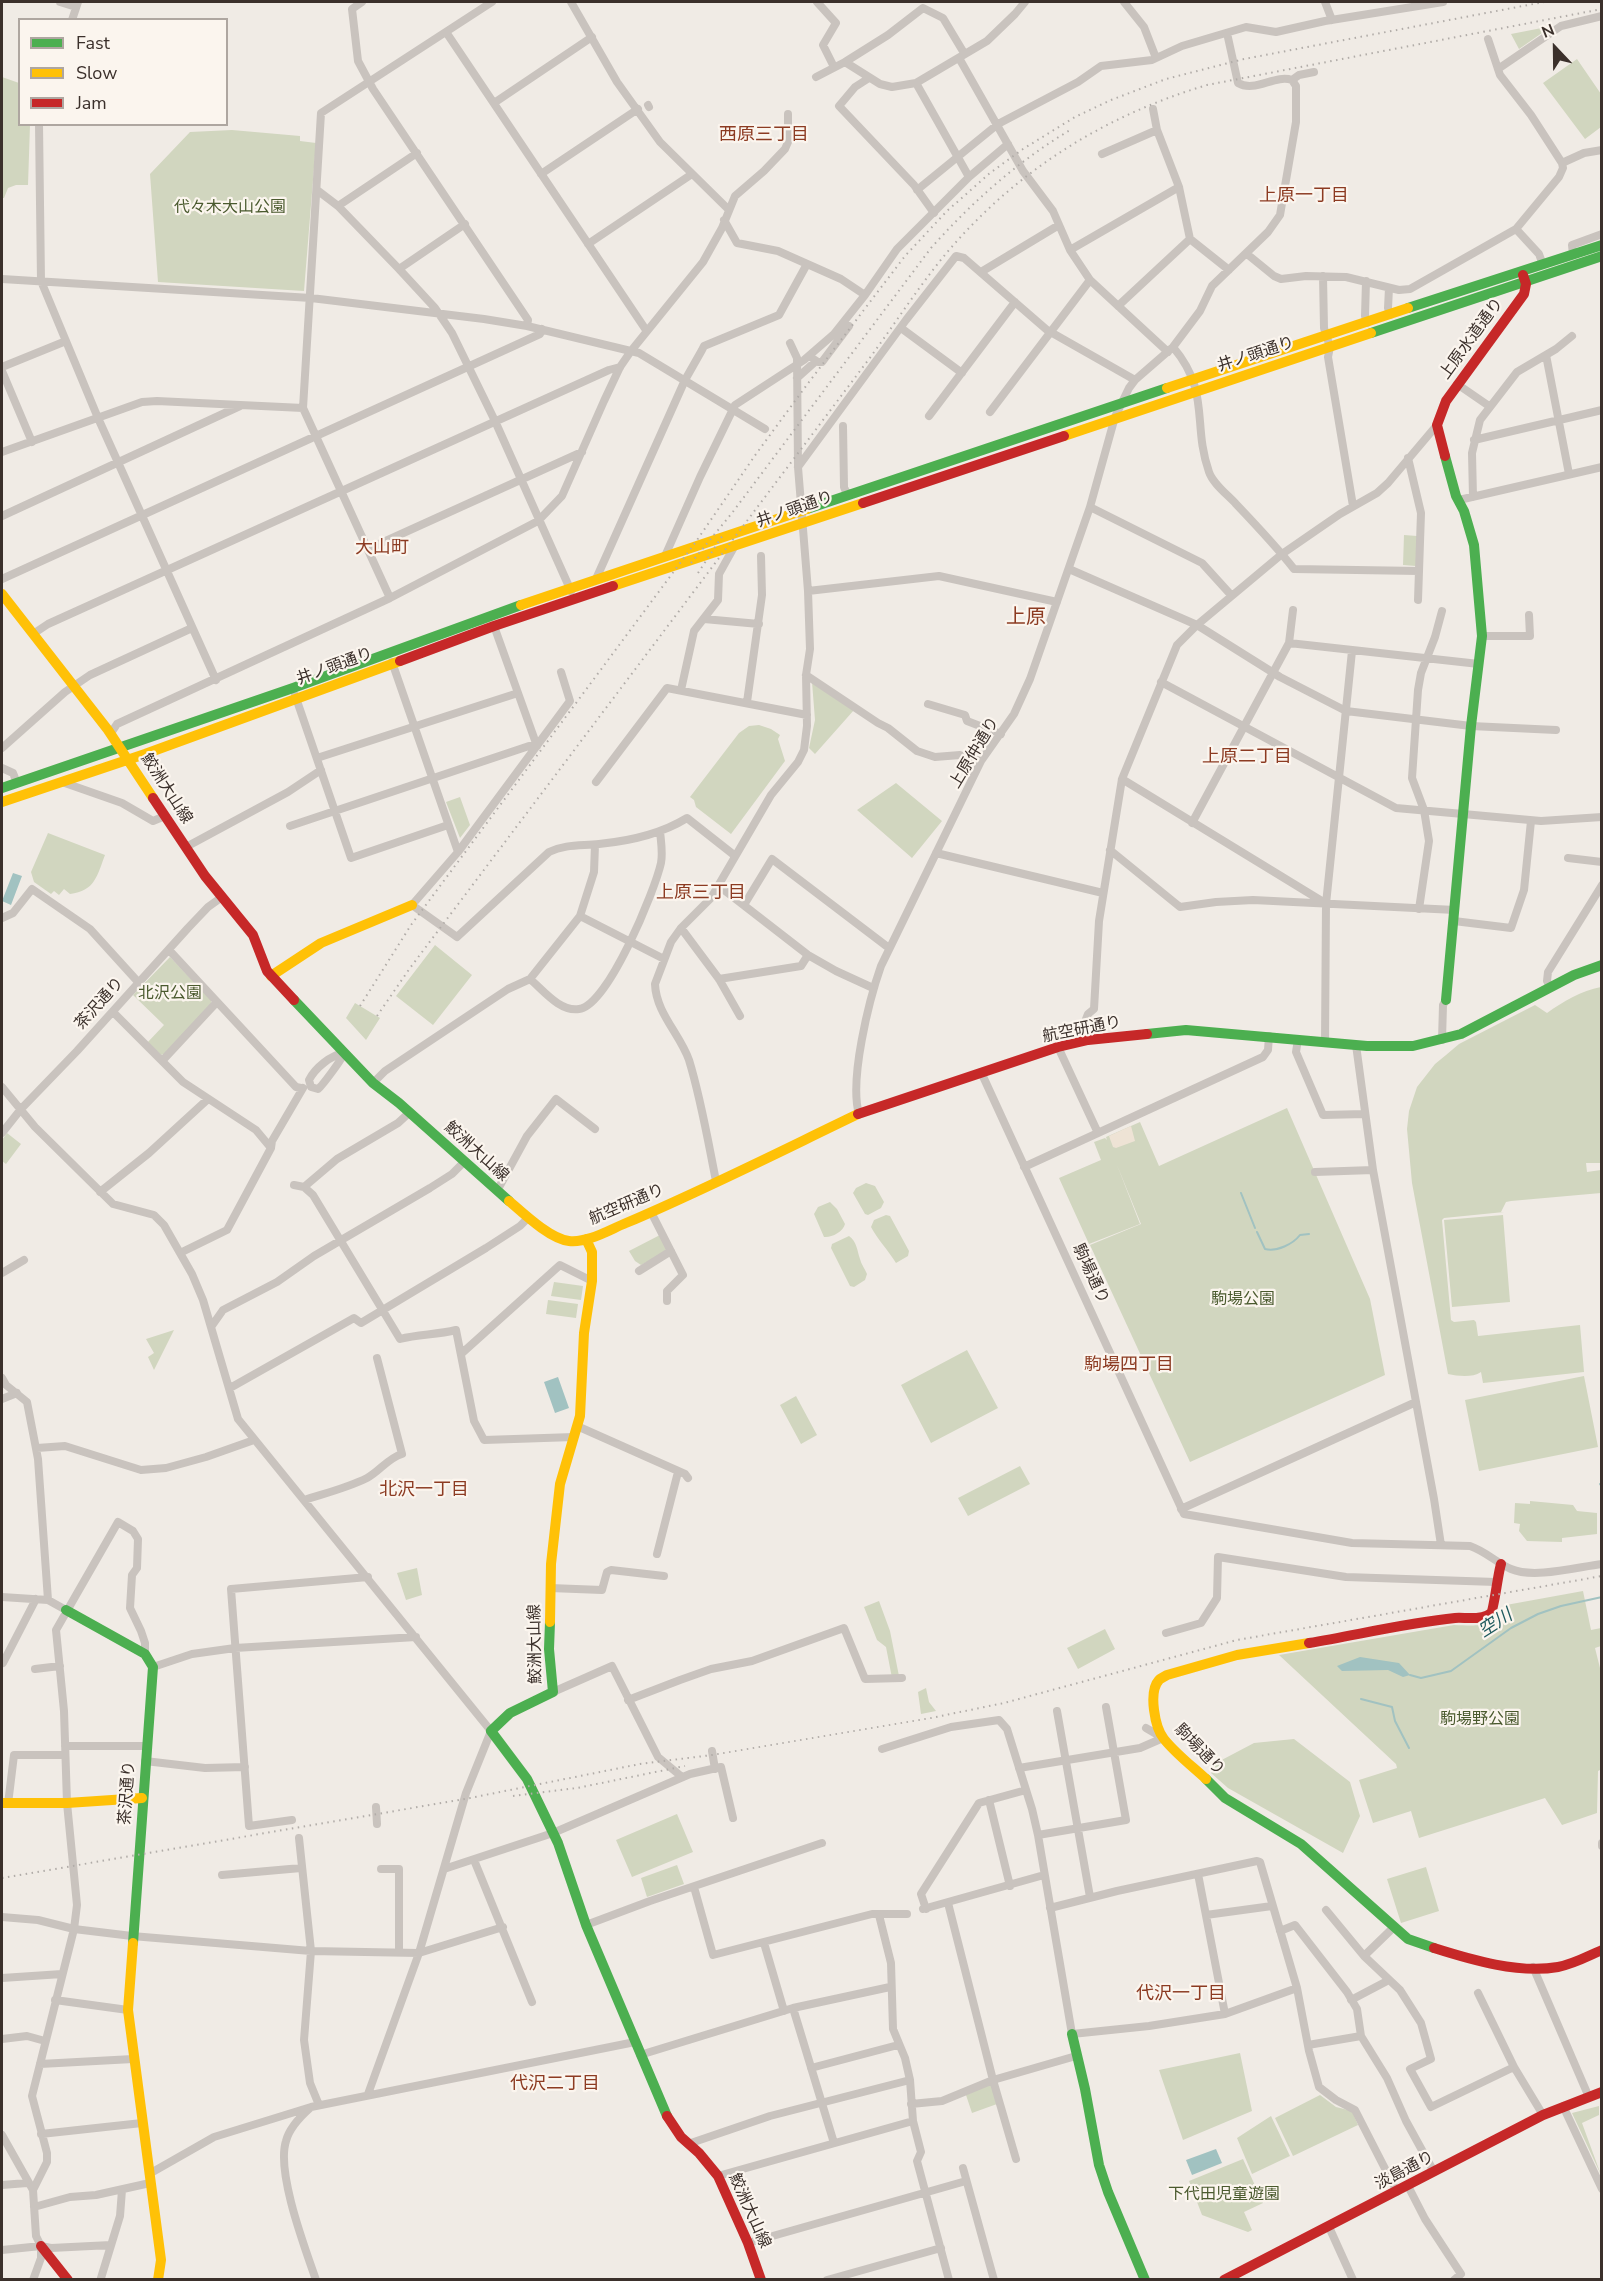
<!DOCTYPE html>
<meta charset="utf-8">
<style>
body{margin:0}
#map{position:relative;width:1603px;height:2281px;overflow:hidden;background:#f0ebe5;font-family:"Nunito Sans",sans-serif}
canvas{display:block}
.frame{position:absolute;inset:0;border:3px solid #3b302b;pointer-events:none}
.legend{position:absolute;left:18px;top:18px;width:210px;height:108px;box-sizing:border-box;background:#fbf5ee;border:2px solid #aea6a0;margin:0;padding:8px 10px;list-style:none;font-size:18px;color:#3b302b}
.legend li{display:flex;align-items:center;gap:12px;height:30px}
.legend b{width:30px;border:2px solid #aea6a0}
.north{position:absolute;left:1525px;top:18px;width:60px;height:60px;-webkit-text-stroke:4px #fbf5ee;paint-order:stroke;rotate:338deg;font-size:16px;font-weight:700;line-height:24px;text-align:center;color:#3b302b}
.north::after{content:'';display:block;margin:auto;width:21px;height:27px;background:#3b302b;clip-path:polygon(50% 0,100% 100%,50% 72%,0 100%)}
</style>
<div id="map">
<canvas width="1603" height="2281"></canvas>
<div class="frame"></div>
<ul class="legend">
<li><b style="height:8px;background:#4caf50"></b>Fast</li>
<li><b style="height:8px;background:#ffc107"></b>Slow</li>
<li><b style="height:8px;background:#c62828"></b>Jam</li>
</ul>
<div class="north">N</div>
</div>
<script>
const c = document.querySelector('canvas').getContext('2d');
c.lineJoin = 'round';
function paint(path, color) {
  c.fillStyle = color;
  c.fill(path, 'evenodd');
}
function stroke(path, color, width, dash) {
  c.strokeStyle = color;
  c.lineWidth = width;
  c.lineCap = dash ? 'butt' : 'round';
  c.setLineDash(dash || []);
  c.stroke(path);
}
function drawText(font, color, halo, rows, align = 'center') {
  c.font = font + ' "Nunito Sans","Noto Sans JP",sans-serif';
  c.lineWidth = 4.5;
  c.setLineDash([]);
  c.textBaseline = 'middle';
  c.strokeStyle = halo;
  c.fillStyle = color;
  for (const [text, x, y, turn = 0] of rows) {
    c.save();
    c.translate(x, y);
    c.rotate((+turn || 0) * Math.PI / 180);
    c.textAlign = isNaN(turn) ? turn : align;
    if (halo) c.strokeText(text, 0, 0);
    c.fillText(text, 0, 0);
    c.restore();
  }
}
paint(new Path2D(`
 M1552,26L1519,49L1511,34Z
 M1577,59L1601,94V127L1585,139L1543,83Z
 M2,77L19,83L20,124L30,125L28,185H16L8,188L4,198H2Z
 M232,130L300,136V141L316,143L304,291L158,282L150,174L190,132Z
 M1404,535L1417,536L1416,566L1403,565Z
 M812,682L854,710L815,754L809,748L815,720Z
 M759,725L771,729L780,735L778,739L785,761L731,834L696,807L694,800L690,797L739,733L749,726Z
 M896,783L942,821L912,858L857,810Z
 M460,797L470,825L460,838L446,802Z
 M48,833L105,855C97,876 95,891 70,894L64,889L59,895L54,891L51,894L34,882L31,872Z
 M435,945L472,975L433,1025L396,996Z
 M170,957L211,1000V1004L164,1054L161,1055L147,1043L164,1025L133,995Z
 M1601,987V1163H1586L1587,1172L1601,1170V1193L1511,1201L1506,1202L1501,1212H1504L1444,1218L1442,1220L1451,1320L1454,1322L1474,1320L1476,1322L1478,1336L1580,1325L1584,1372L1483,1383L1481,1372C1472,1378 1458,1376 1448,1374L1412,1183L1407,1129L1409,1111L1417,1087L1435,1064L1446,1055L1459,1044L1535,1005L1547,1013C1564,1001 1581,991 1601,987Z
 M355,1003L380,1018L366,1040L346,1018Z
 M1287,1108L1370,1299L1385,1375L1190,1462L1090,1245L1141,1224L1117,1165L1140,1224L1089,1244L1059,1178L1101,1160L1094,1142L1105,1138L1107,1140L1106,1137L1140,1122L1159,1166Z
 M7,1133L21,1144L6,1164L2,1161V1140Z
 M866,1183L875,1186L884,1202L881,1208L868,1215L865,1214L853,1193L856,1188Z
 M830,1202L837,1209L845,1224C843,1232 831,1238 824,1237L814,1214L818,1207Z
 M886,1215L890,1216L909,1251L908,1256L896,1263C888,1250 878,1240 871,1227L874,1220Z
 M1503,1215L1510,1302L1452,1307L1444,1220Z
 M660,1235L667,1249L666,1252L641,1265L635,1261L629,1251Z
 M849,1236C857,1242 857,1250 860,1259C861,1264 865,1269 867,1274L865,1280L854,1287L850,1286L831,1248L832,1244Z
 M554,1282L583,1286L581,1300L551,1296Z
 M548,1300L578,1304L576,1318L546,1314Z
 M174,1330L154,1370L148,1357L154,1353L146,1339Z
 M967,1350L998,1408L931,1443L901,1385Z
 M1584,1376L1598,1447L1479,1471L1465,1400Z
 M796,1396L817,1435L801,1444L780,1405Z
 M1020,1466L1030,1484L968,1516L958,1498Z
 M1530,1501L1573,1505L1577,1511L1597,1513V1534L1562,1538V1542L1527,1541L1519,1531L1520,1524L1514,1523L1515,1503L1530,1504Z
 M417,1568L422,1595L406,1600L397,1573Z
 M1583,1591L1591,1630L1601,1628V1646L1595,1648L1602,1676V1769L1598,1771L1597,1813L1562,1825L1545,1798L1419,1838L1411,1811L1373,1823L1359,1780L1397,1768L1396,1764L1279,1655L1454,1625C1481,1626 1489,1628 1506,1605Z
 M879,1601L890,1631L899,1676L892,1678L886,1647L877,1640L864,1607Z
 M1105,1629L1115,1649L1078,1669L1067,1648Z
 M926,1688L929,1702L936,1711L921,1714L918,1692Z
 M1294,1739L1350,1782L1360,1816L1343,1853L1228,1788L1211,1773L1216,1763L1254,1743Z
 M677,1814L693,1852L632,1877L616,1840Z
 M677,1865L684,1884L647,1897L641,1878Z
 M1426,1867L1439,1911L1401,1923L1387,1879Z
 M1240,2053L1252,2111L1183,2140L1159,2070Z
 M991,2084L997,2104L972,2113L966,2095Z
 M1320,2095L1336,2107L1352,2111L1358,2125L1293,2156L1275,2118Z
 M1599,2106V2115L1582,2123L1601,2175L1572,2113Z
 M1271,2116L1290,2156L1252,2174L1237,2138Z
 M1243,2159L1263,2203L1244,2212L1252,2230L1248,2232L1202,2215L1189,2181Z`), '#d1d6bf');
paint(new Path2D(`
 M1131,1126L1135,1141L1116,1148L1113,1147L1109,1136Z`), '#eee3d5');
paint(new Path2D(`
 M13,873L22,876L11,905L2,901Z
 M558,1377L569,1408L555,1413L544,1382Z
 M1360,1657L1399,1663L1410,1675L1403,1677L1388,1670L1342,1671L1337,1666Z
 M1216,2149L1222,2163L1192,2175L1186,2160Z`), '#a1c2c1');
stroke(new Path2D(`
 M1241,1193L1255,1228
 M1257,1232L1265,1249C1277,1252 1293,1244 1300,1235L1309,1234
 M1600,1484L1602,1487
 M1410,1675L1421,1678L1451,1671L1511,1628L1538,1614L1561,1606L1602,1597
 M1361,1699L1392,1707L1395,1721L1409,1748`), '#a1c2c1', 2);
stroke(new Path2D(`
 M60,2L76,7
 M362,2L352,9L358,61L373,89L524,314L528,320L527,326
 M571,2L617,82L660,142L728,209
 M817,2L836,23L823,45L834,67
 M1124,2L1144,27L1156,58
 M1325,2L1332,20
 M72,20L78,2
 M446,32L646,330
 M959,58L1023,171L1053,211L1070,250L1090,280L1168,352
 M845,62L888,35L923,8L943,18L964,53
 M1498,69L1561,26L1602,16
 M816,77L845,62L880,84L892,87L916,83L987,41L1015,14L1025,2
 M869,78L855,87L839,106L914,185L934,213
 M1292,80L1299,75L1314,72
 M916,83L969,177
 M494,103L592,37
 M648,105L649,107
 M1153,109L1157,130L1179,187L1190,239L1229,270
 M39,124L41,281L98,418L216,680
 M1102,154L1157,130
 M1562,163L1584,153L1602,150
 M541,174L638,109
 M317,190L338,206L399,269L435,308L452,333L495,421L571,591
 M917,190L998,124L1078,82L1101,66L1152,60L1182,46L1246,27L1276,32L1325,21L1443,2
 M338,206L417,153
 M724,220L737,243L778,251L841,279L865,295
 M1516,229L1539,254L1543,265
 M588,244L692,174
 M1070,250L1179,187
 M1247,254L1274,276L1281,279L1306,276L1346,277L1399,290L1410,289L1516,229L1559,177L1563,168L1562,163L1531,115L1500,75L1488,39
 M1573,254L1572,245L1602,234
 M399,269L465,224
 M981,272L1059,225
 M1323,276L1324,328L1330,347L1328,357L1353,506
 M2,279L311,298L484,319L527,326L639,353L765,429
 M1366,281L1365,316L1367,323
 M1389,288L1388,308L1390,315
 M1118,306L1190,239
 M901,328L962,373
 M1173,347C1211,392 1192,424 1209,472C1213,484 1228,495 1236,504C1256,525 1276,546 1294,569L1419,571
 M1546,355L1569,474
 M809,356L818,362H822L849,326
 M2,367L66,341
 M2,371L32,442
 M797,378L816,361
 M1457,384L1489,406
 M990,412L1090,280
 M929,416L1015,302
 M843,426L844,487L846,492L851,494
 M1474,440L1602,410
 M2,452L142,402L157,401L303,408
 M1408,458L1421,513L1418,600
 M798,467L906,320L956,256L964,258L1047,330L1135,380
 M1473,497L1472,453L1480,420L1517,372L1556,349L1572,336
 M1459,500L1602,467
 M1090,507L1202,563L1231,595
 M2,516L240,406
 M368,549L582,452
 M665,556L700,477L735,405L804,360L834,334L865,295L897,249L969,177L1008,144
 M1069,569L1197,625L1280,677L1346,711L1471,726L1556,730
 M2,579L540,334L542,329
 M596,579L685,380L702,350L704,346L779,315L807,264
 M808,591L939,576L1057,602
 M390,598L303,408L321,113L492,2
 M704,619L759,624
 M494,626L537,746
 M33,634L48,624L609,370L620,367
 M1482,636H1530L1529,615
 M1289,643L1479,664
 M392,662L458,852
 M561,672L570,701L458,852L412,905L457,937L549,852C565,844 582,846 599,844C630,841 661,834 687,818L734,855
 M806,675L878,723L888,728L917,751L935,757L960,755L981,761
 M1161,682L1396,808L1541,821L1602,817
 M681,690L694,631L718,600L719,574L734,547
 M295,695L351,858L448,825
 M747,702L762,595L761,556
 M928,704L965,715L967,721L1001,734
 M111,733L117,724L390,598L538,521L562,496L604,401L620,367L631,351L703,262L722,228L735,196L764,171L785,149L788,142V114
 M2,748L65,692L90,675L192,628
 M317,758L518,693
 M2,768L13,773L17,783
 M1122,779L1325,903
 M62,782L122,803L153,821L165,816
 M596,782L667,688L807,715
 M1192,823L1289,643L1293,610
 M290,826L529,746H537
 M186,847L288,792L321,770
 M1110,850L1180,907L1216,902L1253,900L1455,910
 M936,853L1103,893
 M1568,858L1602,862
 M719,886L808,955L836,971L873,988
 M744,905L772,859L889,948
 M1419,909L1429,841L1424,810L1412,778L1418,690L1421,673L1435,637L1442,611
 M580,916L664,959
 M2,918L13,913L32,889L90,929L139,983
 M1454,921L1511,928L1524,890L1531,821
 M681,928L719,979L740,1016
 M169,950L296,1087L301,1088
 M530,979C544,991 560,1012 579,1009C608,1006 655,890 661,863C663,853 661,842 660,831
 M719,979L801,966L808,955
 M1550,987L1547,981L1548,972L1602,885
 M113,1012L183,1082L256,1130L271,1148L227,1230L180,1253
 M1298,1039L1296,1052L1323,1115L1365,1114
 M1442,1040L1443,1005L1446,1000
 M1077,1042L1088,1014L1094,1009L1099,921L1122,779L1177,645L1197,625L1282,554L1340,514L1377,493L1388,483L1437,425
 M1325,1042L1326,904L1352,651
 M1356,1045L1373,1170L1434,1499L1441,1545
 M1058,1047L1098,1133
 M344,1053C343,1058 322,1086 318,1089L311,1087L309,1080C315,1068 331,1055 344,1053Z
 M163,1060L216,1003
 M981,1072L1184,1514L1352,1543L1470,1546C1485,1551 1497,1563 1511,1569C1534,1579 1577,1567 1602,1564
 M373,1083L385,1071L508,989L530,979L580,916L594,872L595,845
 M2,1087L35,1127L113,1204L154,1215L164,1225L192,1274L203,1300L238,1419L491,1731L466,1793L419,1953L368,2094
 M859,1114C849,1080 869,1000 881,966L981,761L1014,714L1030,679L1090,507L1115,417L1129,388L1135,380L1173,347L1200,311L1212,286L1268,232L1280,215L1296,122V86L1292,80C1275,74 1255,93 1238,83L1227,33
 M2,1133L21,1109L77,1051L188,928L208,907L222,897
 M271,1148L272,1141L303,1088
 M1024,1167L1263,1057L1268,1050L1269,1036
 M1315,1172L1373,1170
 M716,1181C708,1141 701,1099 689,1060C680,1034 656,1013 655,984L671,942L681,928L711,898L771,795L798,762L804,750L807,726L806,675L810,649L808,591L798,467L797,358L790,343
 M294,1185L304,1187L313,1195L400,1339C419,1334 436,1335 456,1330L474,1421L484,1440L574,1437
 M304,1187L337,1159L398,1123L410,1112
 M497,1191L527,1136L556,1099L595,1129
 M100,1192L149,1153L208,1099
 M651,1212L683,1275L667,1291V1301
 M639,1271L671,1251
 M2,1273L24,1260
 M211,1327L223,1310L277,1282L314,1256L430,1188L452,1174L464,1162
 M461,1354L560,1265L592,1281
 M2,1378L6,1385L27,1402L38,1459L48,1600L66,1610
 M230,1388L354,1318L361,1323L486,1248L520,1226L528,1218
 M2,1399L17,1393
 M577,1426L685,1474L688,1478
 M37,1448L65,1446L141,1470L166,1468L206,1457L254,1440
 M304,1500C326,1493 347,1488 367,1478C380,1471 388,1458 402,1454L377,1358
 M1181,1509L1416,1402
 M657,1554L678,1472
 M550,1588L602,1590L607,1572L611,1570L664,1576
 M2,1597L48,1600
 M1166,1633L1201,1623L1217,1598L1218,1557L1346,1577L1496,1582
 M3,1663L36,1599
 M153,1667L192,1654L235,1648L416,1637
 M35,1669L60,1666
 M553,1692L612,1666L658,1757L682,1777
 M628,1700L680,1680L711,1669L752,1661L844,1628L865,1679L902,1678
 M1057,1711L1090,1897
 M65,1746H147
 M882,1749L951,1727L999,1720L1007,1729L1032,1809L1038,1835L1072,2034L1149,2026L1225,2014L1297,1988
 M712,1751L715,1769
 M145,1761L205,1768L245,1767
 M1019,1768L1140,1748L1163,1738L1146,1728
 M989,1800L1010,1886
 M8,1804L14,1755H65
 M376,1807L377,1824
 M292,1820L249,1826L231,1589L368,1577
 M1038,1835L1126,1820L1106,1707
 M299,1838L311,1951L304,2040L310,2083L319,2105
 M1602,1843V1846
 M474,1860L532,2002
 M381,1869H399V1952
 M444,1869L553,1833L690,1774L721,1767L733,1818
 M1198,1874L1225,2014
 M222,1875L301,1868
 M694,1887L713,1955L872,1914H907
 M948,1903L993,2080L1016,2159
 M1050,1908L1117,1891L1257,1861L1260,1862L1297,1988L1309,2051L1319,2087L1336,2100L1355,2110L1397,2192
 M923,1909L1044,1875
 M926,1909L921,1894L979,1803L1026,1790
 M1326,1910L1364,1956L1400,1990L1421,2023L1431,2059L1410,2069L1431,2107L1514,2067
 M879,1915L891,1963L893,2029L905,2058L910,2080L913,2121L921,2152L917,2161L949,2280
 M1206,1915L1272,1906
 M2,1917L38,1920L74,1929L132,1936L311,1951L419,1953L503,1927
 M586,1925L650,1901L822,1843
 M1280,1931L1295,1925L1347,1992L1357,2009L1361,2036L1387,2078L1406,2121L1434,2172
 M764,1943L784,2011
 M1364,1956L1394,1927
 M1533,1967L1588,2095
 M2,1978L62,1974
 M1478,1993L1514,2067L1543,2115
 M55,2000L128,2010
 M1351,2000L1389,1980
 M793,2008L834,2143
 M2,2039L27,2036L45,2041
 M1308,2045L1361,2036
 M640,2055L793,2008L890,1987
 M40,2064L133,2059
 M811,2068L898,2045
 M911,2104L942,2101L993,2080L1076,2056
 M1563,2106L1602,2189
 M310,2108C301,2116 289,2129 286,2141C276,2172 305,2248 316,2280
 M41,2134L142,2123
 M2,2135L33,2190L36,2236L41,2246V2258L33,2280
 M688,2144L770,2116L910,2080
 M963,2168L994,2280
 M149,2174L214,2137L311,2107L635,2042
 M718,2176L913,2121
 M2,2185L27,2183
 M1408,2186L1425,2219L1461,2274L1454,2280
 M33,2190L47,2162V2153L32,2096L74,1929L77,1905L67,1803L64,1711L56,1630L118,1522L133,1531L138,1539L137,1568L132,1575L130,1608L141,1631L145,1643V1654
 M34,2207L70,2197L96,2195L150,2183
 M1329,2227L1353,2280
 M748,2243L966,2181
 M2,2250L41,2246L51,2248L111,2245
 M101,2278L120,2216L122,2190
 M827,2280L941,2248`), '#c9c3be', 8);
stroke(new Path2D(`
 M1408,308L1602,245
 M1371,333L1602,256
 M1445,456L1456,496L1464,511L1474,545L1482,636L1471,726L1446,1000
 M807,509L1167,388
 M2,788L293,688L521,605
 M294,1000L373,1083L399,1103L509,1201
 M1147,1034L1186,1030L1367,1046H1413L1461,1034L1574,975L1602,965
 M66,1610L145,1654L153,1667L133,1943
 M550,1622L549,1649L553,1692L510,1713L491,1731L527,1779L558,1843L586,1925L667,2116
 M1206,1779L1225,1798L1301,1844L1408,1939L1434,1948
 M1072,2034L1085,2089L1099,2165L1108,2192L1145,2280`), '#4caf50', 10);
stroke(new Path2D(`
 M1167,388L1408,308
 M1064,436L1371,333
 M613,586L863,503
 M2,594L108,730L153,798
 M521,605L807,509
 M2,802L145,754L400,661
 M271,976L321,943L412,905
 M509,1201C523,1213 550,1239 569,1241C588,1243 609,1230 626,1223C704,1190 781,1151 858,1114
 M550,1622L551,1564L560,1484L580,1416L584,1333L592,1281V1252L586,1239
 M1206,1779C1192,1766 1176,1754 1164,1739C1155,1728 1148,1692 1159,1680C1161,1678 1164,1677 1167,1675L1237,1655L1309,1643
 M2,1803H67L142,1798
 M133,1943L128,2010L161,2260L158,2280`), '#ffc107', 10);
stroke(new Path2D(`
 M1445,456L1437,425L1446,401L1524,294L1526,284L1523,275
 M863,503L1064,436
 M400,661L494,626L613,586
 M153,798L205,876L253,935L267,971L294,1000
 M858,1114L1058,1047L1088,1040L1147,1034
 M1309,1643C1357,1635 1406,1623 1455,1618C1464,1617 1483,1621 1491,1613C1494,1609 1498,1573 1501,1564
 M1434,1948C1472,1960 1519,1974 1558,1967C1574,1964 1588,1956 1602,1950
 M667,2116L681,2137L699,2153L718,2176L748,2243L761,2280
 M41,2246L68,2280
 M1224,2280L1543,2115L1602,2092`), '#c62828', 10);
stroke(new Path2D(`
 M691,563L732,513L931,248C972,202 1017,162 1070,130
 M698,573L723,535
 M360,1006L411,925L695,543L756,454L809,382L905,256L947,211L990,173L1023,149L1075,117L1111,100L1166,79L1244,59L1544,2
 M377,1016L410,968L869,359C894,325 917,289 944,256C1014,172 1103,116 1207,85L1602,9
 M513,1796L577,1788L685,1766
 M2,1878L465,1799L640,1764L712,1755L931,1718L1004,1703L1237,1640L1602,1576`), '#b1aca8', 2, [1.5, 4.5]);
drawText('16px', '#4a5a2e', '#fbf5ee', [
 ["代々木大山公園",230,208],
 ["北沢公園",170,994],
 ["駒場公園",1243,1300],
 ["駒場野公園",1480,1720],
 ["下代田児童遊園",1224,2195]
]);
drawText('16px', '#3b302b', '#fbf5ee', [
 ["上原水道通り",1472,339,-54],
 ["井ノ頭通り",1256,355,-18],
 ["井ノ頭通り",795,510,-19],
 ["井ノ頭通り",335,667,-20],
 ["上原仲通り",975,753,-59],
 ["鮫洲大山線",166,789,57],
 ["茶沢通り",100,1004,-48],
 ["航空研通り",1082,1030,-11],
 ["鮫洲大山線",476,1152,42],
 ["航空研通り",627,1205,-23],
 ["駒場通り",1090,1274,65],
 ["鮫洲大山線",536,1644,-91],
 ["駒場通り",1199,1750,46],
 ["茶沢通り",128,1793,-86],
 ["淡島通り",1405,2171,-28],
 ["鮫洲大山線",749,2211,66]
]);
drawText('18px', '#8c3b22', '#fbf5ee', [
 ["西原三丁目",764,136],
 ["上原一丁目",1304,197],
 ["大山町",382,549],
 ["上原二丁目",1247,758],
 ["上原三丁目",701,894],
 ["駒場四丁目",1129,1366],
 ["北沢一丁目",424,1491],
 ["代沢一丁目",1181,1995],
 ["代沢二丁目",555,2085]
]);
drawText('italic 18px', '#1f5a5e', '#fbf5ee', [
 ["空川",1496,1624,-33]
]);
drawText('20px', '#8c3b22', '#fbf5ee', [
 ["上原",1026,618]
]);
</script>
